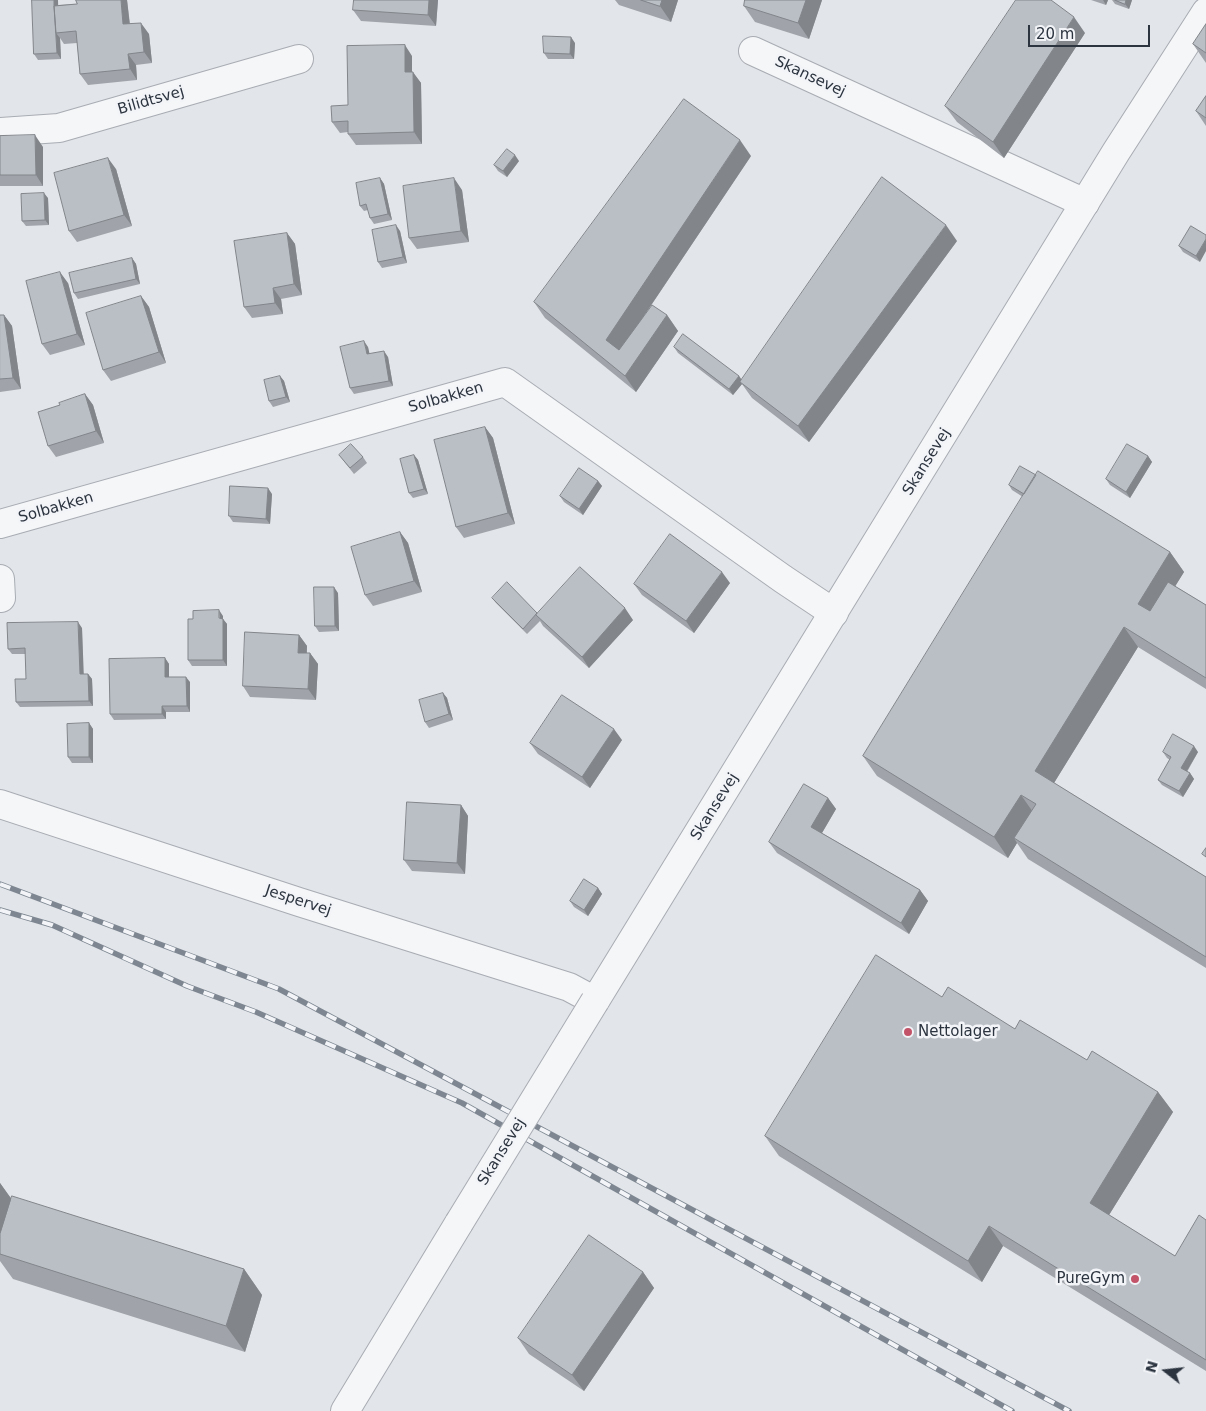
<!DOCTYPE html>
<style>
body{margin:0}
#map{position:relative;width:1206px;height:1411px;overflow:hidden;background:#e2e5e9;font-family:"DejaVu Sans",sans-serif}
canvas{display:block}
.north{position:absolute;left:1141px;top:1346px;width:50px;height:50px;-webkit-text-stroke:4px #f2f4f7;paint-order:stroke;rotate:286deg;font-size:14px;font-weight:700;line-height:20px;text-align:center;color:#2c3440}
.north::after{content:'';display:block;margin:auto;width:18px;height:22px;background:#2c3440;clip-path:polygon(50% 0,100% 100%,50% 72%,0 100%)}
.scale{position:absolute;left:1028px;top:25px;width:122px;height:22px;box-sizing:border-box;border:2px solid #2c3440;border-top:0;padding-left:6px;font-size:15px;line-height:18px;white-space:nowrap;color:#2c3440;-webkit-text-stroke:4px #f2f4f7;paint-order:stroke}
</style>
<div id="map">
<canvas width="1206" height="1411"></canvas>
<div class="north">N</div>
<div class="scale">20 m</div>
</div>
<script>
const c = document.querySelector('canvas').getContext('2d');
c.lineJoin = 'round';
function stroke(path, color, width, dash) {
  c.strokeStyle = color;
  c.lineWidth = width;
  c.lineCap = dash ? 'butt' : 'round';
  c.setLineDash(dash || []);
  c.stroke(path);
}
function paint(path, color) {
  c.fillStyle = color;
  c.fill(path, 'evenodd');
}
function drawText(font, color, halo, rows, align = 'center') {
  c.font = font + ' "DejaVu Sans",sans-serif';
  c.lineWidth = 5;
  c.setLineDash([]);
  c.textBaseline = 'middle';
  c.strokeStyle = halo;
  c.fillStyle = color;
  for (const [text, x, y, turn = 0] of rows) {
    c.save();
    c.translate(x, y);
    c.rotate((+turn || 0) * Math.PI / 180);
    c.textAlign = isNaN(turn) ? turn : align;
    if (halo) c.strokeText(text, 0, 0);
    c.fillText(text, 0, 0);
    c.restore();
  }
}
const minor = new Path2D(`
 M753,51L1085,203
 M0,132L59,128L299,59
 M0,524L505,382L783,579L834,613
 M0,579L1,598`);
const tertiary = new Path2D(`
 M0,804L299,902L569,987L595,1001L1116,152L1206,12
 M345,1411L459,1223`);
stroke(minor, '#a8acb3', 30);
stroke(tertiary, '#a8acb3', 30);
stroke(minor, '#f5f6f8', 28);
stroke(tertiary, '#f5f6f8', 28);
const rail = new Path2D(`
 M0,884L279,989L1069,1411
 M0,910L52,925L187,986L256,1012L462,1103L1012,1411`);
stroke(rail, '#7d8691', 5.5);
stroke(rail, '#f2f4f7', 4, [11]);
const tertiaryBridge = new Path2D(`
 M459,1223L595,1001`);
stroke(tertiaryBridge, '#a8acb3', 30, []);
stroke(tertiaryBridge, '#f5f6f8', 28);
paint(new Path2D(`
 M32,0H58V5L77,4L76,0H127L130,24L149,34L152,63L136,65L137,80L88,85L80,74L77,43L64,44L60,38L61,59L38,60L34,54Z
 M438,0L436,26L361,21L353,10Z
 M615,0H678L671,22L619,5Z
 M745,0H822L809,39L755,22L744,6Z
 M1091,0H1108L1106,5Z
 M1112,0H1132L1129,9L1115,4Z
 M1206,24V63L1193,44Z
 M1085,33L1004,158L957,122L945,106Z
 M575,43L574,59H548L544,53Z
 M412,56V72L421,83L422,144L356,145L348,134V132L340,133L332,122L348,105Z
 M1206,96V126L1196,111Z
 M0,136L43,147V186H0Z
 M751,156L644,316L667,315L678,331L636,392L545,318L534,302Z
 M519,161L507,177L498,171L494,165Z
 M116,169L132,226L77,242L69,231Z
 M380,178L384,184L392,220L374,224L370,218L368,210L364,211L360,206Z
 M462,190L469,242L417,249L409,238Z
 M48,198L49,225L26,226L22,221Z
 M1191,226L1200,262L1183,252L1179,246Z
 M400,231L407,263L382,268L378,262Z
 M287,233L295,244L302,295L281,299L283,314L252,318L244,307Z
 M957,241L809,442L752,398L742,384L733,395L678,353L674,347L739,376L742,380Z
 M132,258L136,264L140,284L78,299L74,293Z
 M68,283L85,345L50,355L42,344Z
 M141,296L149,307L166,363L111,381L103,370Z
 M0,315H4L12,326L21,389L0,392Z
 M368,347L369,354L388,357L393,386L354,394L350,388Z
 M280,376L284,381L290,402L273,407L269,401Z
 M85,394L93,405L104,443L56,457L48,446L60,405Z
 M485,427L493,438L515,524L464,538L456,527Z
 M339,455L363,457L367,463L354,474Z
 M414,455L418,460L428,494L413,498L409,493Z
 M1148,456L1152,462L1130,498L1110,485L1106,479Z
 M598,481L602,486L583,515L564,502L560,496Z
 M1009,485L1170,552L1184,572L1175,586L1206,605V689L1138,647L1054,783L1206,877V968L1028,859L1017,843L1008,858L877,776L863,756L1023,497L1012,490Z
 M272,494L270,524L233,522L229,516Z
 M400,532L408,543L422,592L373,606L365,595Z
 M730,583L694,633L642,595L634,584Z
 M338,593L339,631L319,632L315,626Z
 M492,598L537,613L633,620L589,668L543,626L540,621L527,634L496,603Z
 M223,616V619L227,624V666H192L188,660Z
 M82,628L83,674H88L92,679L93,706L20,707L16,702L26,679V654H12L8,649Z
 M299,635L307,646V653H310L318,664L316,700L250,697L243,686Z
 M165,658L169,664V677L190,682V712H166V719L114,720L110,714Z
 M443,693L447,698L453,720L429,728L425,722Z
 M89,723L93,729V763H72L68,757Z
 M622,740L590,788L538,754L530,743Z
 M1163,752H1198L1187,772L1190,773L1194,779L1183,797L1162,785L1158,780L1170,760L1167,758Z
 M828,798L836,809L822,833L920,890L928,901L909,934L777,853L769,842Z
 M461,805L468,816L465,874L412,871L404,860Z
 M598,888L602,894L588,916L574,907L570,901Z
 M942,997L1158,1092L1173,1112L1109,1215L1175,1256L1206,1220V1371L1003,1246L982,1282L779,1156L765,1136Z
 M0,1183L11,1199L244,1269L262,1295L245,1352L13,1279L0,1261Z
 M643,1272L654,1288L584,1391L529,1354L518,1338Z`), '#a0a4aa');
paint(new Path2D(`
 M54,0H58L59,33H56L60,38L61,59L57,53Z
 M121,0H127L131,36L123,24Z
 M429,0H438L436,26L428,15Z
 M662,0H678L671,22L660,6Z
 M806,0H822L809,39L798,23Z
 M1103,0H1108L1106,5Z
 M1126,0H1132L1129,9L1125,4Z
 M1074,17L1085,33L1004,158L993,142Z
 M141,23L149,34L152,63L144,52Z
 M571,37L575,43L574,59L570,54Z
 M405,45L412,56V83L405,72Z
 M128,54L136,65L137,80L130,69Z
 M413,72L421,83L422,144L414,132Z
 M35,135L43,147V186L36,175Z
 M740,140L751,156L617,356L606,340Z
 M515,155L519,161L507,177L503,171Z
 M108,158L116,169L132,226L124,215Z
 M380,178L384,184L392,220L388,214Z
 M454,178L462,190L469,242L461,231Z
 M44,193L48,198L49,225L45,220Z
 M396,225L400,231L407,263L403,257Z
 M946,225L957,241L809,442L798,426Z
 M287,233L295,244L302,295L294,284Z
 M1206,239V251L1200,262L1196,256Z
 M132,258L136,264L140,284L136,279Z
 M60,272L68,283L85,345L77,334Z
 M273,288L281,299L283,314L275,303Z
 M141,296L149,307L166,363L159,352Z
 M4,315L12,326L21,389L13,378Z
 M667,315L678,331L636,392L625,376Z
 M364,341L368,347L371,360L367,354Z
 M384,351L388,357L393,386L389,381Z
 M280,376L284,381L290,402L286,397Z
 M739,376L743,382H740L742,384L733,395L729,389Z
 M85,394L93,405L104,443L96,431Z
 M485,427L493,438L515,524L508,513Z
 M414,455L418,460L428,494L424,489Z
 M1148,456L1152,462L1130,498L1126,492Z
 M598,481L602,486L583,515L579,509Z
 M268,488L272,494L270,524L266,519Z
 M400,532L408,543L422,592L414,581Z
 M1170,552L1184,572L1152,624L1138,604Z
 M722,572L730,583L694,633L686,621Z
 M334,587L338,593L339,631L335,626Z
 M625,608L633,620L589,668L582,657Z
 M219,610L223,616V619L227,624V666L223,660Z
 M78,622L82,628L84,680L80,674Z
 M1124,627L1138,647L1049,791L1035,771Z
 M299,635L307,646L306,664L298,653Z
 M310,653L318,664L316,700L308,689Z
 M165,658L169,664V683L165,677Z
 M88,674L92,679L93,706L89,701Z
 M186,677L190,682V712L187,706Z
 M443,693L447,698L453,720L449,714Z
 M162,706L166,712V719L162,714Z
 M89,723L93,729V763L89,757Z
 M614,729L622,740L590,788L582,777Z
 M1194,746L1198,752L1185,774L1181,768Z
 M1190,773L1194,779L1183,797L1179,791Z
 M1021,795L1035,815L1014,838L1017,843L1008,858L994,837Z
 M828,798L836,809L819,838L811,827Z
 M461,805L468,816L465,874L457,863Z
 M598,888L602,894L588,916L584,910Z
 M920,890L928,901L909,934L901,923Z
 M1158,1092L1173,1112L1104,1223L1090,1203Z
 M0,1183L13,1201L0,1241Z
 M989,1226L1003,1246L982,1282L968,1261Z
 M244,1269L262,1295L245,1352L226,1326Z
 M643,1272L654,1288L584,1391L572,1375Z`), '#82868b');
const building = new Path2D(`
 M32,0H54V6L57,53L34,54Z
 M76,0H121L123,24L141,23L144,52L128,54L130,69L80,74L76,31L56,33L54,6L77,4Z
 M354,0H429L428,15L353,10Z
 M641,0H662L660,6Z
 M745,0H806L798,23L744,6Z
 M1016,0H1051L1074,17L993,142L945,106Z
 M1115,0H1126L1125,4Z
 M1206,24V53L1193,44Z
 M543,36L571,37L570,54L544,53Z
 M405,45V72H413L414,132L348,134V121L332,122L331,106L348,105L347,46Z
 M1206,96V118L1196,111Z
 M684,99L740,140L606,340L619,350L652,305L667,315L625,376L534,302Z
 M35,135L36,175H0V136Z
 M507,149L515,155L503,171L494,165Z
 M108,158L124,215L69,231L54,173Z
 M882,177L946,225L798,426L740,382Z
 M380,178L388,214L370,218L366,204L360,206L356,183Z
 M454,178L461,231L409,238L403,186Z
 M44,193L45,220L22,221L21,194Z
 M396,225L403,257L378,262L372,230Z
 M1191,226L1206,235V239L1196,256L1179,246Z
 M287,233L294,284L273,288L275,303L244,307L234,241Z
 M132,258L136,279L74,293L69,273Z
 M60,272L77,334L42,344L26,281Z
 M141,296L159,352L103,370L86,313Z
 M0,315H4L13,378L0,379Z
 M683,334L739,376L729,389L674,347Z
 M364,341L367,354L384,351L389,381L350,388L340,347Z
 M280,376L286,397L269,401L264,380Z
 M85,394L96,431L48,446L38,412L60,405L59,403Z
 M485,427L508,513L456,527L434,440Z
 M351,444L363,457L350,468L339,455Z
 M1127,444L1148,456L1126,492L1106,479Z
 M414,455L424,489L409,493L400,459Z
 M1020,466L1036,475L1024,494L1009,485Z
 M579,468L598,481L579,509L560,496Z
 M1038,471L1170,552L1138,604L1150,611L1168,582L1206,605V678L1124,627L1035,771L1206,877V957L1014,838L1036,804L1021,795L994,837L863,756Z
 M230,486L268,488L266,519L229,516Z
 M400,532L414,581L365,595L351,547Z
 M670,534L722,572L686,621L634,584Z
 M580,567L625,608L582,657L536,615Z
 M507,582L537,613L523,629L492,598Z
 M314,587H334L335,626H315Z
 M219,610V618L223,619V660H188V619H193V611Z
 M78,622L80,674H88L89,701L16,702L15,679H26L25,648L8,649L7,623Z
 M245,632L299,635L298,653H310L308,689L243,686Z
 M165,658V677H186L187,706H162V714H110L109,659Z
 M443,693L449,714L425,722L419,700Z
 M562,695L614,729L582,777L530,743Z
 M89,723V757H68L67,724Z
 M1173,734L1194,746L1181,768L1190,773L1179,791L1158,780L1171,757L1163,752Z
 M804,784L828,798L811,827L920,890L901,923L769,842Z
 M407,802L461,805L457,863L404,860Z
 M1206,848V857L1202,854Z
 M584,879L598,888L584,910L570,901Z
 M876,955L942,997L948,987L1015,1029L1020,1020L1087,1060L1092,1051L1158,1092L1090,1203L1175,1256L1199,1215L1206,1220V1360L989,1226L968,1261L765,1136Z
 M12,1196L244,1269L226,1326L0,1254V1234Z
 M589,1235L643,1272L572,1375L518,1338Z`);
paint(building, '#babfc6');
stroke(building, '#82868b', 1);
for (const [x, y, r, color] of [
 [908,1032,5,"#c25368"],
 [1135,1279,5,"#c25368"]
]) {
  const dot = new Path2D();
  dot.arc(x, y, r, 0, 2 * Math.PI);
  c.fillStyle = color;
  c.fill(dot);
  stroke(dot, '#f2f4f7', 2);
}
drawText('15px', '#2c3440', '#f2f4f7', [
 ["Skansevej",810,77,25],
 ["Bilidtsvej",151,101,-16],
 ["Solbakken",446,398,-16],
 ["Skansevej",927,462,-58],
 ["Solbakken",56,508,-16],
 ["Skansevej",715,807,-58],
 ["Jespervej",298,901,18],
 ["Skansevej",502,1152,-58]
]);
drawText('15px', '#2c3440', '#f2f4f7', [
 ["Nettolager",918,1032],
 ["PureGym",1125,1279,"right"]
], 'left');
</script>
